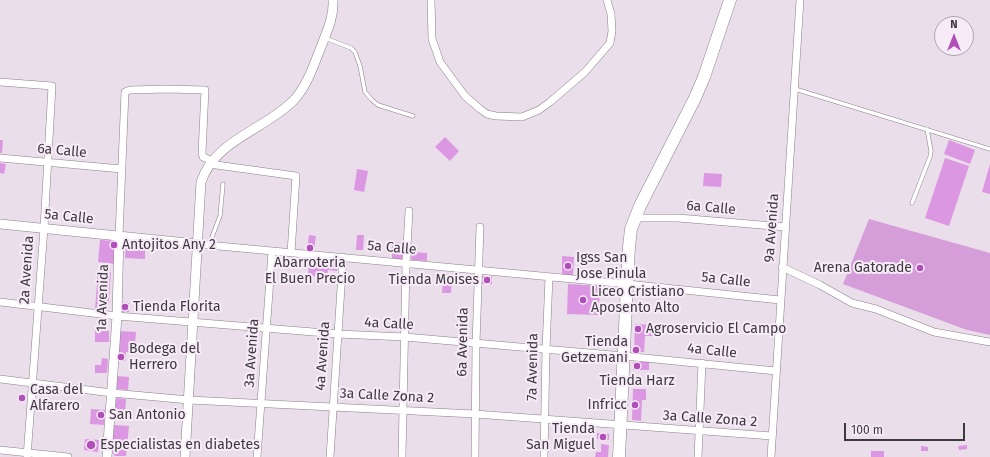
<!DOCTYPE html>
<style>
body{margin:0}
#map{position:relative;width:990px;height:457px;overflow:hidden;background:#eadeea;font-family:"Fira Sans",sans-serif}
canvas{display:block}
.north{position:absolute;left:934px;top:16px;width:40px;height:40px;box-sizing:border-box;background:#f7ebf8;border:1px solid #ada4ae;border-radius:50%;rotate:0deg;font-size:11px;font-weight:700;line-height:16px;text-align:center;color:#3d393e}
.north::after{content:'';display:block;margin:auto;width:14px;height:18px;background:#af4fb7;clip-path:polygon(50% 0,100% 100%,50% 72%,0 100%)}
.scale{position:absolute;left:844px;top:423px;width:121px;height:18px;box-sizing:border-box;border:2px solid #3d393e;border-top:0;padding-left:5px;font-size:12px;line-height:14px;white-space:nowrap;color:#3d393e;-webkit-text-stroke:3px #f7ebf8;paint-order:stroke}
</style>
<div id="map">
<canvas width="990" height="457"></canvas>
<div class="north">N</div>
<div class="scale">100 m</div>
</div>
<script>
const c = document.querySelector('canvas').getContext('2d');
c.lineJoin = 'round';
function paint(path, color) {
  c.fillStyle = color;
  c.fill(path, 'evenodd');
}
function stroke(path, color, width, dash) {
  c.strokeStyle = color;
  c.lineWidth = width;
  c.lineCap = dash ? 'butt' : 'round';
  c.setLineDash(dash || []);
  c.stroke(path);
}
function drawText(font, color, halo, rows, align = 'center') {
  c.font = font + ' "Fira Sans",sans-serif';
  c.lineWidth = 4;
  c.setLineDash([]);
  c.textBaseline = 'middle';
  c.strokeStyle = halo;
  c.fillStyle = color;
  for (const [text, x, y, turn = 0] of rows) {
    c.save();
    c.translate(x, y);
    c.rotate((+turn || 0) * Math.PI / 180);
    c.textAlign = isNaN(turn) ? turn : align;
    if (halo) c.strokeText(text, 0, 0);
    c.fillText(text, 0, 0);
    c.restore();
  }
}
paint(new Path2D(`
 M869,219L990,253V335L967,330L843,284Z`), '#d59ed9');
paint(new Path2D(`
 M445,137L459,151L450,161L435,147Z
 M0,140H3L2,153H0Z
 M949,140L975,150L970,164L944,154Z
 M945,158L969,166L949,226L925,218Z
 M0,163L6,164L4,174L0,173Z
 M990,164V194L982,192Z
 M357,169L368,171L364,192L354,190Z
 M704,173L722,174L721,187L703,186Z
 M309,235L316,236L314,250L307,249Z
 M357,235H364L363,250H356Z
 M100,240L117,241L115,264L98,262Z
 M128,241L136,242V249L145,250V259L125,258L126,243Z
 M392,242L403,243L402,259H392Z
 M412,252L427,253V261L411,260Z
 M562,256L574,257L573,275H562Z
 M309,259L338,261L337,271L328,270L327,277L308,276Z
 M98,271L111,272L108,310L95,309Z
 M443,274L452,275L451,293H442Z
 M482,276L492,277V284H482Z
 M568,284L600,286L599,315L567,314Z
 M121,302L129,303V312H121Z
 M636,308H645L644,314L636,313Z
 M635,324L654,325V336H645L644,352H634Z
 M95,330L109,331V342H95Z
 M120,331L136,332L135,344H139L138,353L126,352L125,361L118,360Z
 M102,358L108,359L107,373H95V365H101Z
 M633,362H649V370H633Z
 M116,376L129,377L128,390L117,389L115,386Z
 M633,389H646V400H642L641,421L632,420Z
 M117,398L126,399L125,414L114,413L116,400Z
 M91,409L105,410L104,425L90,424Z
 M113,425L129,426L126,456H115L111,451Z
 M597,433L609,434V440L597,439Z
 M85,439L99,440L98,452L84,450Z
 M601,444L609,445L608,457H595L596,452H601Z
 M967,445V449L959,450L958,446Z
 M921,446L928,447V451H921Z
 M871,451H884V457H871Z`), '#dc97e2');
const service = new Path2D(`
 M325,38L351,48L355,52L360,66L365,92L372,100L378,105L413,116
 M795,89L990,149
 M912,203L930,157L931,151L927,129
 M209,245L220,216L223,184`);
const minor = new Path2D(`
 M431,0L432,39L437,53L440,62L465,96L480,109L487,114L496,116L522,117L539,110L550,102L585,72L610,43L612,31L611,14L607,0
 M0,82L52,86L44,228L27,457
 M0,158L122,169
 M209,164L296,176L291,253
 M635,218H678L785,227
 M119,236L125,92L130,90L167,89L205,90L202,153L203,157L212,161
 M197,244L627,284L780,300
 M782,267L820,285L852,303L876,309L934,332L990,342
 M0,302L117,316L338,334L405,337L624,356L776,371
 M0,379L112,393L189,400L475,414L772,436
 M0,450L68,457
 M257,457L272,251
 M330,457L343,257
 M402,457L406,264L409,211
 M475,457L476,344L480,227
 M544,457L546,349L549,277
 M698,457L702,363
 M771,457L800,0`);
const tertiary = new Path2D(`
 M0,224L197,244
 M107,457L117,316L119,236
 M185,457L201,182C215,140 264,130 293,101C307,87 314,64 321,47C327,31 334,17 333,0`);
const primary = new Path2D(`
 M619,457L627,284L629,247L631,229L640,206L695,98L704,77L730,0`);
stroke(service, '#8a7f8a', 4.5);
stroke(minor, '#8a7f8a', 8);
stroke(tertiary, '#8a7f8a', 10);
stroke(primary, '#8a7f8a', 13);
stroke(service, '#fff', 3.5);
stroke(minor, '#fff', 7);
stroke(tertiary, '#fff', 9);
stroke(primary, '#fff', 12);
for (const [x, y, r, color] of [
 [114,245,4,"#af4fb7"],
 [310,248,4,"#af4fb7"],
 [568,266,4,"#af4fb7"],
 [920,268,4,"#af4fb7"],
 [487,280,4,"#af4fb7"],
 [583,300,4,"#af4fb7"],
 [125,307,4,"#af4fb7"],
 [638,329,4,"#af4fb7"],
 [636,350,4,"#af4fb7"],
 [121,357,4,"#af4fb7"],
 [637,366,4,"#af4fb7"],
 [22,398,4,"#af4fb7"],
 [635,405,4,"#af4fb7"],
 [101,415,4,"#af4fb7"],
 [603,437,4,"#af4fb7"],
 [91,445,5,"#af4fb7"]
]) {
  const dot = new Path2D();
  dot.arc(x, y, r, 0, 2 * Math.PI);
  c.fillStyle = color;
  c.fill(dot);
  stroke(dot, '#f7ebf8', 1.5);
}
drawText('14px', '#3d393e', '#f7ebf8', [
 ["6a Calle",62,151,5],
 ["6a Calle",711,208,5],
 ["5a Calle",69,217,6],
 ["9a Avenida",772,228,-86],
 ["5a Calle",392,248,5],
 ["2a Avenida",27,270,-86],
 ["5a Calle",726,280,6],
 ["1a Avenida",103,298,-88],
 ["4a Calle",389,324,3],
 ["6a Avenida",463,342,-89],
 ["4a Calle",712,351,6],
 ["3a Avenida",252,353,-86],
 ["4a Avenida",323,356,-86],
 ["7a Avenida",533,367,-89],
 ["3a Calle Zona 2",387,396,3],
 ["3a Calle Zona 2",710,419,4]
]);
drawText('14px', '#3d393e', '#f7ebf8', [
 ["Antojitos Any 2",122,245],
 ["Igss San",576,258],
 ["Jose Pinula",576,274],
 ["Abarroteria",310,263,"center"],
 ["El Buen Precio",310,279,"center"],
 ["Arena Gatorade",912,268,"right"],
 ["Tienda Moises",479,280,"right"],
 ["Liceo Cristiano",591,292],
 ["Aposento Alto",591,308],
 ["Tienda Florita",133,307],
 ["Agroservicio El Campo",646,329],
 ["Tienda",628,342,"right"],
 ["Getzemani",628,358,"right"],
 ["Bodega del",129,349],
 ["Herrero",129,365],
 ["Tienda Harz",637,381,"center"],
 ["Casa del",30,390],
 ["Alfarero",30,406],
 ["Infricc",627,405,"right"],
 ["San Antonio",109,415],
 ["Tienda",595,429,"right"],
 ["San Miguel",595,445,"right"],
 ["Especialistas en diabetes",100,445]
], 'left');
</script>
